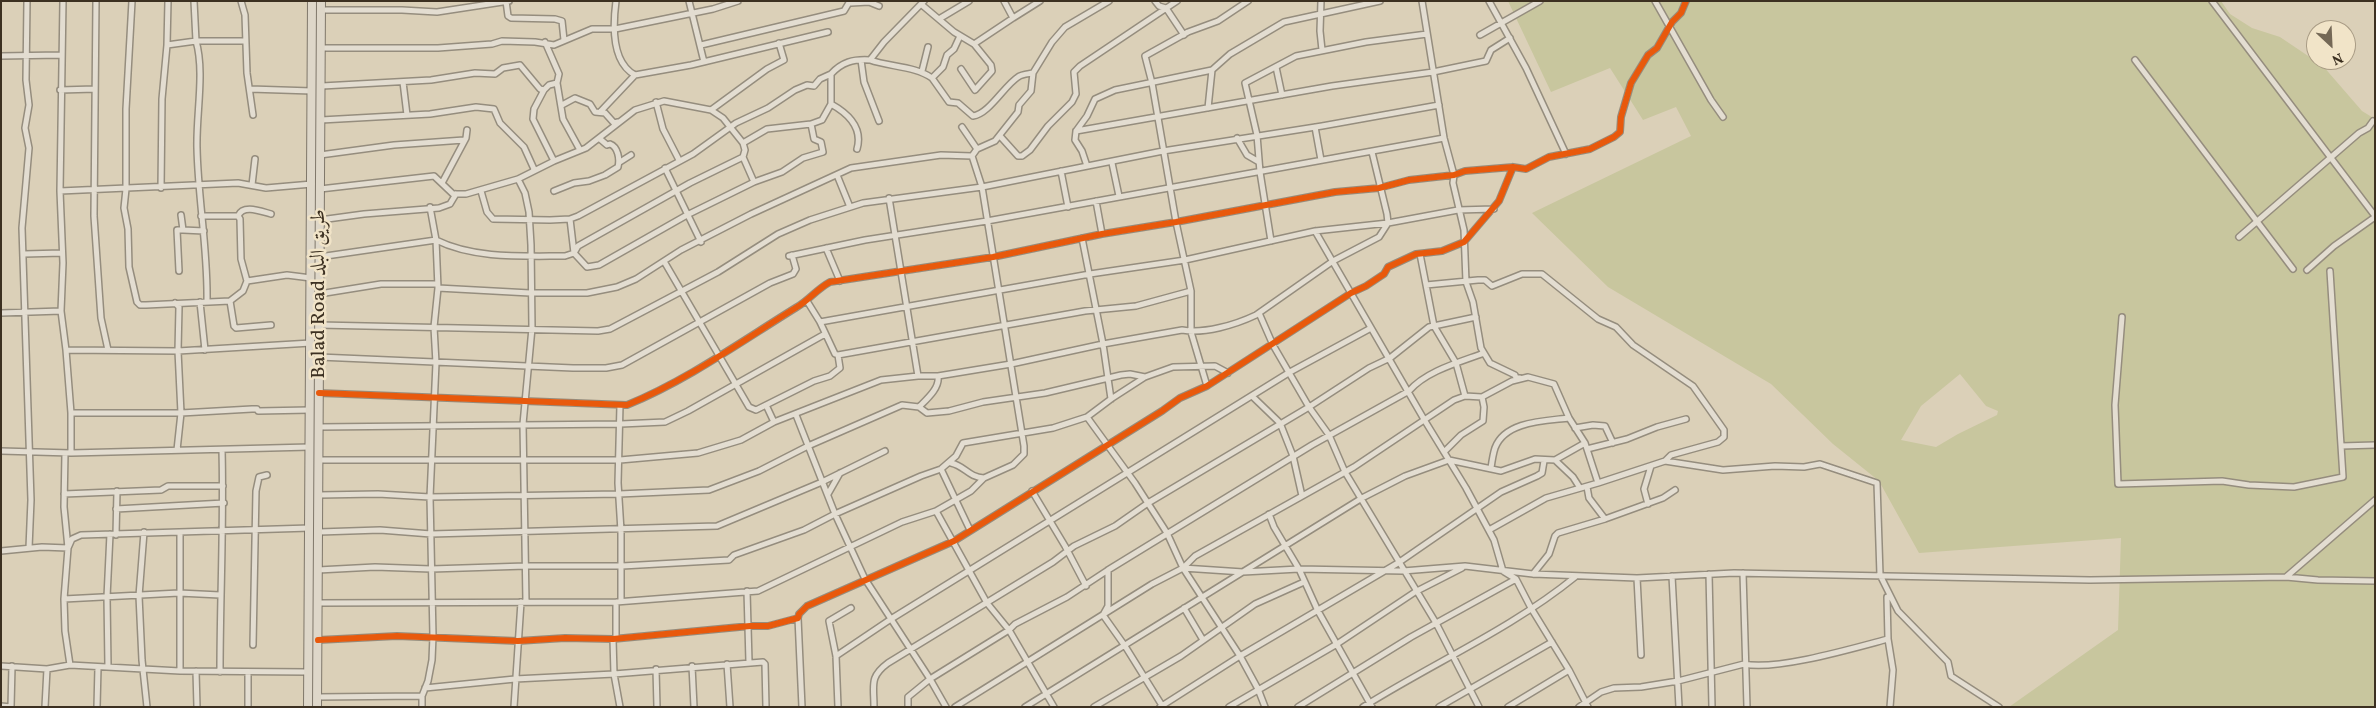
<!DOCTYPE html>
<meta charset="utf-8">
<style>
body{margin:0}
#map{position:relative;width:2376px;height:708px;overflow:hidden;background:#dbd0b8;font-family:Vollkorn,serif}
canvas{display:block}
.frame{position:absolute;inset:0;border:2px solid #3c3021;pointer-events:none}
.north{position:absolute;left:2306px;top:20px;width:50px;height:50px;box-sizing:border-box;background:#f1e4c8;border:1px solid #a99c85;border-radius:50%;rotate:155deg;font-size:14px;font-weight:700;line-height:20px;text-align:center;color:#3c3021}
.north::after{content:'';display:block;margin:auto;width:18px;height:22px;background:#746856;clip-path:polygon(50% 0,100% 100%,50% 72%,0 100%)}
</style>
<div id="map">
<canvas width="2376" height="708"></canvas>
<div class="frame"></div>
<div class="north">N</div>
</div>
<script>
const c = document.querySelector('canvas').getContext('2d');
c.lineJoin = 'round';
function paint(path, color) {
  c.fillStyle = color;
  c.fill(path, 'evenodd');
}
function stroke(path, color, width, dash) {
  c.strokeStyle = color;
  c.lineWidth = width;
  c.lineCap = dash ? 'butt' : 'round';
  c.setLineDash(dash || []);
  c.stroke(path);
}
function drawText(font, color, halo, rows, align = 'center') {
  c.font = font + ' Vollkorn,Amiri,serif';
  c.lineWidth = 5;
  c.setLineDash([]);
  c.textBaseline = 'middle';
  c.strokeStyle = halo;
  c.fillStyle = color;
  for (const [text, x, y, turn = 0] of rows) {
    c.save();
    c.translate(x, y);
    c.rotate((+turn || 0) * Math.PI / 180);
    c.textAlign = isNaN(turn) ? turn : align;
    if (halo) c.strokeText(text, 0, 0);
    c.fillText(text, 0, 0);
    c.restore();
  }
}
paint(new Path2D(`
 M1508,1H2221L2230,14L2252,28L2280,37L2323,66L2362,111L2375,119V707H2009L2118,630L2121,538L1919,553L1879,481L1833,444L1771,384L1608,287L1532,213L1691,136L1676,107L1643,120L1610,68L1551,92ZM1960,374L1986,406L1998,411L1997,415L1958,434L1936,447L1901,440L1921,406Z`), '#c8c69e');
const minor = new Path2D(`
 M27,1L26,80L29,105L25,128L29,148L22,228L31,500L29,548
 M63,1L60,191L238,183L266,188L312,184
 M96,1L94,216L101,318L108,350
 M132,1L126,109V189L124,208L128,229L129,267L137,302L140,305H146L230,301L243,291L247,281L287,275L311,278
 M194,1L196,41H245
 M241,1L245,15L247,73L253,115
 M506,1L508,16L511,18L555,19L562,21L564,40
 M616,1C613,24 611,62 635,75L691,65L828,32
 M689,1L704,62
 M924,1L884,42L870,60C890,67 915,66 932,78L943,67L947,55L954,49L960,36
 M1004,1L1013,18L1040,1
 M1155,1L1159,6L1166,8L1184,35
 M1321,1L1320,31L1322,50
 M1422,1L1444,138L1454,175L1453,183L1464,230L1466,282L1473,302L1481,348L1490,363L1515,375L1516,378H1520
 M1489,1L1526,68L1566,154
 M1655,1L1711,100L1723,117
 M2212,1L2375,216
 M851,3L869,2L879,6
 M922,5L954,32L974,44L1013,18
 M322,10H402L437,12L509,1
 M939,19L969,1
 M1480,35L1540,1
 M545,42L559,74L557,83L563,119L580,150
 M167,45L196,41C205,72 196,114 197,148C198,199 208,250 207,301
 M701,45L844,11L850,1
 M322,48H438L492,44L502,41L535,42L554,45L592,29H615L713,9L738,1
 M1,56L61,55
 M861,60L864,82L879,121
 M2135,60L2293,269
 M1276,67L1282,95
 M961,69L975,90L992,71L991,65L974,44
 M922,71L928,47
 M932,78L949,102L958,103L973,116C989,114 1004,86 1018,77C1022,74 1028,74 1033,73L1052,42L1065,27L1109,1
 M403,82L407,115
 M322,86L431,80L475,73L495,74L503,68L520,65L540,89L544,90L549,85L557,83
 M250,89L312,91
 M60,90L95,89
 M544,90L534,109L533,119L554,161
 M656,102L663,129L679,160
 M831,104C849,114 863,128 857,149
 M562,105L575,98L590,104L595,112L605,113L614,123L618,122
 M1208,108L1212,70
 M711,110L767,69L784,60L779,43
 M601,111L635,75
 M321,120L430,114L476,107L494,109L500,123L524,147L534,169L533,171
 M962,127L977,149
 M1315,127L1321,160
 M1076,131L1332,86L1433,72L1486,61L1491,50L1510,38
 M1000,136L1018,156H1022L1030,150L1048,126L1072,102L1076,94L1074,72L1080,66L1177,1
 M1237,138L1247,155L1259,162
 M743,143L767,129L811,124L822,120L831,104V74C842,62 853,59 870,60
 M320,155L394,145L464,140
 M620,162L631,155
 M1112,163L1119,196
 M1087,166L1082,151L1075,140L1076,131L1087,116L1095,99L1115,90L1212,70L1230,54L1284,22L1380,1
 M665,168L701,242
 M1061,171L1068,207
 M837,175L850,207
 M518,179L525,193L529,212L531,245L532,328L523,424L526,602
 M442,183L466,138L467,130
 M252,185L255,159
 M161,188L162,99L167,45L168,1
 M320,189L434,176L453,194H466L518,179L554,161L586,148L635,110L664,101L711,110L723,118L743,143L745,150L743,157L754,182
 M60,191L63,263L61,311L66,350L178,351L311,343
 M481,191L487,212L493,219L550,220L570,219L578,216L693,154L736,123L768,108L795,90L807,85L814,86L820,79L831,74
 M554,191L574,183L589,181L605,175L618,167C620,159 618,147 610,144L607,145L600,139
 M889,198L918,376
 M1096,201L1102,234
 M201,216H238L240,219L241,259L247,281
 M238,216C243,204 260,211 271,214
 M570,219L574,253L587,267L599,265L687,215L754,182L782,172L803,158L823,152L821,142L814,139L811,124
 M320,220L364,214L439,208L450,204L456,194
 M183,230L204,231
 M1315,231L1425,421L1466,488L1494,540L1503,571L1516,579L1531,608L1569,670L1588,707
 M2239,237L2359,133L2368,128L2373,121
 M1082,238L1103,344L1111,399
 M1271,241L1260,172L1257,135L1245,83L1296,56L1366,42L1427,34
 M826,248L840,281
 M24,254L62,253
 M1420,254L1434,326L1456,363L1465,396
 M789,256L865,240L987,221L1444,138
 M319,257L436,240L430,207
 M665,263L749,407L756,410L766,405L774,422
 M2307,270L2334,246L2375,217
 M179,271L177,230H183L181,215
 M1426,285L1478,280H1485L1492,286L1522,274H1542L1598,319L1616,327L1633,345L1693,386L1724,430V437L1718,442L1671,455L1665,461
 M438,288L530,293H587L617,287L636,279L681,250L751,214L851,168L941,155L972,156L977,149L995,141L1018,112L1019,105L1031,91L1033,73
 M319,294L381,284H437
 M230,301L234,326L236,328L271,325
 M200,302L205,350
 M175,303L179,307L178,351L181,413L177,450
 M1,313L61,311
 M1259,313L1273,345L1309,407L1329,435L1345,472L1436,623L1479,707
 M2122,317L2115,405L2118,484L2222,481L2249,485L2294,487L2343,477L2330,271
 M820,322L1090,274L1185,260L1315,231L1388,223L1458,210L1494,209
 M319,325L598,331L610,329L718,272L778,234L810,220L863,203L982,187L1163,151L1322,126L1439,105
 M66,350L71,413V453
 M838,355L1085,311L1136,306L1191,291
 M319,357L573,368H606L622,365L770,283L793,274L796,269L792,255
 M1207,386L1191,332V291L1176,222L1152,83L1145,56L1188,32L1218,21L1248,1
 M319,393L627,405C686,381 742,341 797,307C809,300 817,289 830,282L993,257L1102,234L1176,222L1335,192L1379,188L1409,180L1454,175L1465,171L1513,167L1526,169L1549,157L1590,149L1614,137L1620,132L1621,117L1631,83L1648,55L1657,48L1672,22L1681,13L1686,1
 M1253,397L1280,423L1293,456L1302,496
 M620,405L618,483L621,531V601
 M766,405L814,381L830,376L840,368L838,355L835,354L820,322L807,301
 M919,407L927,413L949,411L983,402L1045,393L1121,375L1130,374L1145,377
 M71,413H181L252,409H257L258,411L310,410
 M796,415L835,514L865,579L930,679L946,707
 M1087,417L1135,483L1167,533L1183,568L1240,656L1258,689L1265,707
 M319,427L621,424L665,422L688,411L825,334
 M1575,428L1593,425L1605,426L1613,443
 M2341,446L2375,445
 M1587,449L1627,439L1657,427L1686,419
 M1,451L71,453L310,447
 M1444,452L1461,435L1483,421L1484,407L1482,397
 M65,453L64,507L68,548L64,599L65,631L70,665
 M319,460H620L698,453L741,440L774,422L881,380L918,376H938L1011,364L1103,344L1182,330C1204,334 1235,325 1256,315L1333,261L1379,237L1388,223L1387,214L1372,152
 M1555,460L1585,443
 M951,463C965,466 968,477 984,478
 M1491,468C1492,461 1493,454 1495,448C1505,421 1545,421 1569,418L1585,443L1598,483L1665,461L1723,470L1775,466L1804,467L1820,464L1877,483L1880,575L1898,611L1948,662L1951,676L1999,707
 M941,469L970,530
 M1032,491L1065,546L1086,586
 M64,494L161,490L168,486H223
 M828,494L840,473
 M319,495L378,494L430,497L619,494L709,490L759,471L808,446L902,405L919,407C927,399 940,388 938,376
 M1648,504L1644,489L1651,466
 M116,509L224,503
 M936,511L987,603L1009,630L1054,707
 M1269,514L1274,527L1299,569L1318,611L1372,707
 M1605,519L1663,498L1675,490
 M1489,530L1546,498L1598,483
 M144,532L139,596L142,660L147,707
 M319,532L380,530L431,534L717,526L822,482L885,451
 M116,535L117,491
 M1,551L42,547L68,548L72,539L81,535L310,528
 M1183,568L1243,572L1299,569L1403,571L1465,566L1533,574L1637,578L1734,573L2090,580L2286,577L2318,580L2375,581
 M318,570L375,567L431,569L526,566H622L729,560L734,555L804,530L835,514L921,476L941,469L956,456L963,443L1053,428L1087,417L1111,399L1145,377L1173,367L1215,366L1228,373
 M1108,570V606L1103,615L1125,646L1163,707
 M1743,573L1747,707
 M1533,574L1549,554L1555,536L1558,533L1605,519L1589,498L1587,487
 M1709,574L1712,707
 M1672,576L1679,707
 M2286,577L2375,500
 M1637,578L1641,655
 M747,591L749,662
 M1887,597L1888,639L1893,670L1890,707
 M64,599L179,593L220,595
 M318,603L616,602L758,591L902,522L936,511L971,491L984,478L1013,465L1024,454V446L982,187L972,156
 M1184,608L1203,640
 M798,618L802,707
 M616,638V602
 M613,639L614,674L620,707
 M318,640L397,636L518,641L565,638L613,639L750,626H768L798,618L799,614L807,606L954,541L1162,411L1180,398L1207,386L1351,293L1366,286L1384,274L1388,267L1416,254L1442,251L1464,242L1499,201L1513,167
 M253,645L256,491L259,477L267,475
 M836,656L891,619L1290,372L1371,328
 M727,664L730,707
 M1,666L47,669L70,665L180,671L308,672
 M108,666L107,597L110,534
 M692,666L694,707
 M656,669L657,707
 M180,671V533
 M196,671L197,707
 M220,672C220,598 224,524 222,450
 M248,673V707
 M425,688L515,679L614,674L763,662L765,664L766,707
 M317,697L422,696
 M1,706L11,707
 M11,707L12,666
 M45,707L47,669
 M97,707L98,667
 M422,707V696L428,681L432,660L433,636L430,497L436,363L434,327L438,288L436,240C474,259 523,256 565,256L574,253L578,246L690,183L743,157
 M514,707L521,602
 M838,707L836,656L829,621L851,608
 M874,707C874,685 869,677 888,663L1053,562L1074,546L1115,526L1148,503L1309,407L1369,368L1390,358L1429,327L1476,317
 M908,707V697L930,679L1009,630L1015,624L1067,597L1108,570L1312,445L1409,391C1426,371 1460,362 1484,353
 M955,707L1152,584L1183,568L1195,556L1354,467L1454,400L1465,396L1482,397L1512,381L1528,377L1554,384L1569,418
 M1025,707L1362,498L1405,476L1449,460L1501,471L1535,459L1555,460L1573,477L1580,488
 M1094,707L1181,656L1255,604L1304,582
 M1160,707L1240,656L1398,563L1501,492L1537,476L1542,473L1544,461
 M1229,707L1337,644L1415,592L1462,568
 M1298,707L1411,637L1516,579
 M1363,707C1433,663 1511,629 1575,577
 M1439,707L1552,642
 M1508,707L1569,670
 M1579,707L1601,692L1614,688L1641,687L1678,681L1744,664C1776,671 1854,648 1888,639`);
const highway = new Path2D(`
 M308,707L312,1
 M317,707L321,1`);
stroke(minor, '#958d7e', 8);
stroke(highway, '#7f776a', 10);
stroke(minor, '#e3ddd1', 5);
stroke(highway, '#ded7c9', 8);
stroke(new Path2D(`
 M319,393L627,405C686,381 742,341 797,307C809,300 817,289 830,282L993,257L1102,234L1176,222L1335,192L1379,188L1409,180L1454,175L1465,171L1513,167L1526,169L1549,157L1590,149L1614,137L1620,132L1621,117L1631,83L1648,55L1657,48L1672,22L1681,13L1686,1
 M318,640L397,636L518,641L565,638L613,639L750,626H768L798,618L799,614L807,606L954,541L1162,411L1180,398L1207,386L1351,293L1366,286L1384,274L1388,267L1416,254L1442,251L1464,242L1499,201L1513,167`), '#e8590c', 6);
drawText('20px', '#3c3021', '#f1e4c8', [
 ["Balad Road طريق البلد",320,294,-90]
]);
</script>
